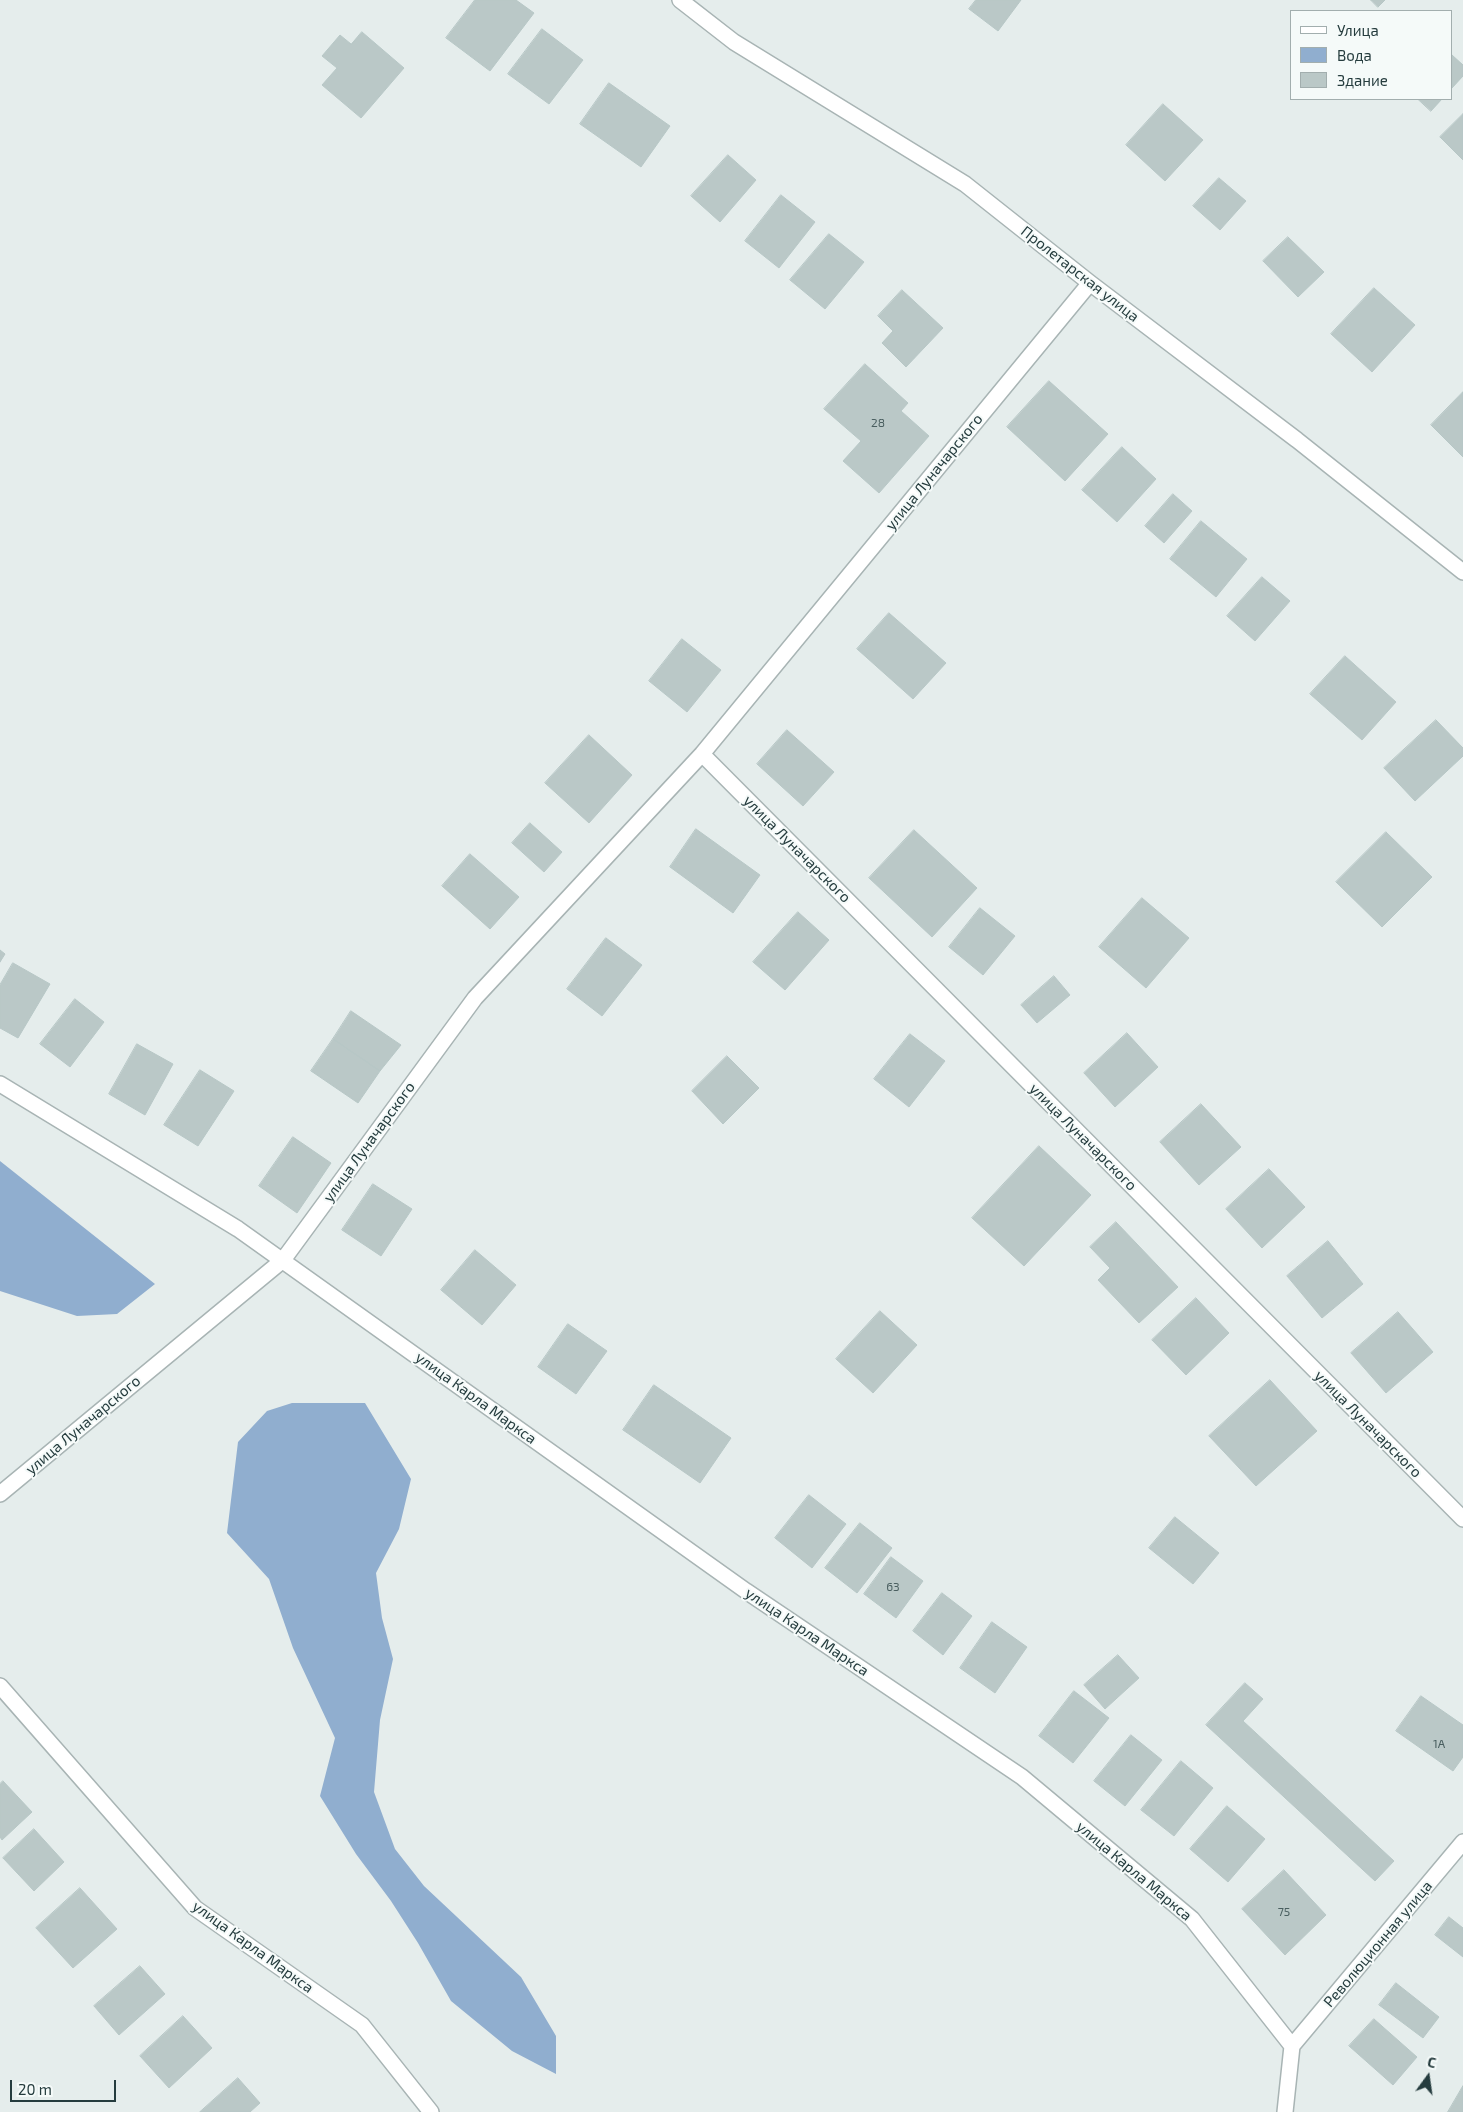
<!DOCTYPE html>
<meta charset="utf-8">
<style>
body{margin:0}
#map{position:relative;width:1463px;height:2112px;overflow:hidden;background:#e5edec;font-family:"Exo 2",sans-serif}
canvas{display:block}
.legend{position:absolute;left:1290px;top:10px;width:162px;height:90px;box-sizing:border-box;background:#f5faf9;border:1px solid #a2aeae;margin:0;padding:6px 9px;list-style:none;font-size:15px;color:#253c3e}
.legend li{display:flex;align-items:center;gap:10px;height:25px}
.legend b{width:25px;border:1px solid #a2aeae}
.north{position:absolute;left:1403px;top:2052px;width:50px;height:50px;-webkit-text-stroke:4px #f5faf9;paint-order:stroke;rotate:14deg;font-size:14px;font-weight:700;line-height:20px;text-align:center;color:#253c3e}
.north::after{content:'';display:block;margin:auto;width:18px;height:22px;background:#253c3e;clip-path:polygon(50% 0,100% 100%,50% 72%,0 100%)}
.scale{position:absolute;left:10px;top:2080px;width:106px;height:22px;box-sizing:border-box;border:2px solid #253c3e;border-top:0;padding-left:6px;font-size:15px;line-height:18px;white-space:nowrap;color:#253c3e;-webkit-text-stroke:4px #f5faf9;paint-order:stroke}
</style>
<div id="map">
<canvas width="1463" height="2112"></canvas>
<ul class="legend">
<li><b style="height:6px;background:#fff"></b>Улица</li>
<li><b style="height:14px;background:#90aecf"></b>Вода</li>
<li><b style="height:14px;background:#bac8c7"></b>Здание</li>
</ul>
<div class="north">С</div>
<div class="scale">20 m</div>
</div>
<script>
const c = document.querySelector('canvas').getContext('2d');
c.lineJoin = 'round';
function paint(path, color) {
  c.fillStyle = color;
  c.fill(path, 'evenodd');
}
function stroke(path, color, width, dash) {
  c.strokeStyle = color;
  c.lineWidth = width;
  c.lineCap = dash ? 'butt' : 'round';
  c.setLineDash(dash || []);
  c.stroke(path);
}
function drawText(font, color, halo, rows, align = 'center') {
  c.font = font + ' "Exo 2",sans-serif';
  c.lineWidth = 4;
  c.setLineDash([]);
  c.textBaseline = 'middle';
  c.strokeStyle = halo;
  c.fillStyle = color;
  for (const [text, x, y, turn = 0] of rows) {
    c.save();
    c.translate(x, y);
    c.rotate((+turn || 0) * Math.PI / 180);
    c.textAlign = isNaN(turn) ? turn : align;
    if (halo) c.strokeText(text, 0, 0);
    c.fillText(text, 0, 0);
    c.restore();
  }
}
paint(new Path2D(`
 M0,1161L155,1284L117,1314L77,1316L0,1291Z
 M292,1403H365L411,1479L399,1529L376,1573L382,1618L393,1659L380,1720L374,1792L395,1849L424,1886L521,1977L556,2036V2074L512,2051L451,2001L418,1943L391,1901L356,1854L320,1796L335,1738L293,1648L269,1579L227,1533L238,1442L267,1411Z`), '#90aecf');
const building = new Path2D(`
 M475,0H516L534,13L490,71L446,38Z
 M976,0H1021L998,31L969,9Z
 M1371,0H1385L1378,7Z
 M542,29L583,60L549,104L508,74Z
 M362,32L404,68L361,118L322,85L337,68L322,56L340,35L351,44Z
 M1452,55L1463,65V76L1452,88Z
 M609,83L670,126L641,167L580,124Z
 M1418,99H1442L1431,111Z
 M1163,104L1203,140L1165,181L1126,145Z
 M1463,114V160L1440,137Z
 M728,155L756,180L720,222L691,196Z
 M1219,178L1246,201L1220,230L1193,206Z
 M781,195L815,222L779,268L745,241Z
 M829,234L864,262L825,309L790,280Z
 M1288,237L1324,272L1298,297L1263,261Z
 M1374,288L1415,325L1372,372L1331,334Z
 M902,290L943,328L906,367L882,343L893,331L878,316Z
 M865,364L908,403L901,411L929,436L879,493L843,461L861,441L824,409Z
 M1049,381L1108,434L1065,481L1007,427Z
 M1463,392V457L1431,425Z
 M1122,447L1156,479L1117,522L1082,490Z
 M1173,494L1192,511L1164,543L1145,526Z
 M1201,521L1247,559L1216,597L1170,559Z
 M1262,577L1290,601L1255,641L1227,616Z
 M889,613L946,663L913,699L857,649Z
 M682,639L721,670L687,712L649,681Z
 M1345,656L1396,702L1362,740L1310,694Z
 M1436,720L1463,748V756L1415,801L1384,768Z
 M787,730L834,772L803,806L757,764Z
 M589,735L632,775L589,823L545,783Z
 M530,823L562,852L544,872L512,843Z
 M696,829L760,875L733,913L670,867Z
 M914,830L977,888L932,937L869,878Z
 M1386,832L1432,877L1382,927L1336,882Z
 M470,854L519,897L490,929L442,886Z
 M1142,898L1189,938L1146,988L1099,947Z
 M980,908L1015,936L983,975L949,947Z
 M798,912L829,940L785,990L753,962Z
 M606,938L642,965L602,1016L567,989Z
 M0,950L5,954L0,962Z
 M13,963L50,984L18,1038L0,1028V985Z
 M1054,976L1070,995L1037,1023L1021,1005Z
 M75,999L104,1022L70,1067L40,1044Z
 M351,1011L401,1045L380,1071L333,1039Z
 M1127,1033L1158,1067L1115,1107L1084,1073Z
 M910,1034L945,1061L909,1107L874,1079Z
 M333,1039L380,1071L358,1103L311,1071Z
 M137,1044L173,1064L145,1115L109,1094Z
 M727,1056L759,1088L723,1124L692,1091Z
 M200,1070L234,1091L198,1146L164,1125Z
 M1201,1104L1241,1147L1199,1185L1160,1142Z
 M293,1137L331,1163L297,1213L259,1186Z
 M1039,1146L1091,1195L1024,1266L972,1218Z
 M1269,1169L1305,1207L1262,1248L1226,1209Z
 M373,1184L412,1209L381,1256L342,1230Z
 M1116,1222L1178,1287L1139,1323L1098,1280L1110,1268L1090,1247Z
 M1328,1241L1363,1284L1322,1318L1287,1276Z
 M475,1250L516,1285L482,1325L441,1290Z
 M1196,1298L1229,1333L1186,1375L1152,1340Z
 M880,1311L917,1345L873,1393L836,1359Z
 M1398,1312L1433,1352L1386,1393L1351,1353Z
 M568,1324L607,1351L576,1394L538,1367Z
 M1270,1380L1317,1431L1256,1486L1209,1436Z
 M654,1385L731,1438L700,1483L623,1430Z
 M809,1495L846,1524L812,1568L775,1538Z
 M1175,1517L1219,1553L1193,1584L1149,1548Z
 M860,1523L892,1548L857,1593L825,1568Z
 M891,1557L923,1581L896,1618L864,1594Z
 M942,1593L972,1616L943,1655L913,1631Z
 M992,1622L1027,1647L995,1693L960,1668Z
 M1118,1655L1139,1678L1105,1709L1084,1685Z
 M1245,1683L1263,1699L1243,1721L1394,1861L1375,1881L1206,1725Z
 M1074,1691L1109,1718L1073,1763L1039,1736Z
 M1421,1696L1463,1725V1757L1453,1771L1396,1731Z
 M1131,1735L1162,1760L1125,1806L1094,1781Z
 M1181,1761L1213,1788L1174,1836L1141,1810Z
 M3,1781L32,1812L2,1840L0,1837V1784Z
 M1227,1806L1265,1839L1228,1882L1190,1849Z
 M34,1829L64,1862L34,1891L3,1858Z
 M1284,1870L1326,1915L1285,1955L1242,1909Z
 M80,1888L117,1929L73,1968L36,1928Z
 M1449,1917L1463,1928V1957L1435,1935Z
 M140,1966L165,1994L119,2035L94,2006Z
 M1396,1983L1439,2017L1423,2038L1379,2005Z
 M183,2016L212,2048L169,2088L140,2056Z
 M1374,2019L1417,2057L1393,2085L1349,2046Z
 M238,2078L260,2103L250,2112H200Z
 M1463,2086V2112H1448Z`);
paint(building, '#bac8c7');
stroke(building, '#b7c7c6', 1);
const minor = new Path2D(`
 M680,0L734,42L965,184L1090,283L1297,440L1463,572
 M702,754L1463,1519
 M0,1084L238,1229L746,1591L1022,1777L1192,1919L1292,2046
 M0,1494L283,1260L475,998L702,754L1090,283
 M0,1686L195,1908L362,2025L431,2112
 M1292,2046L1463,1842
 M1285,2112L1292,2046`);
stroke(minor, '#a8b4b4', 18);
stroke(minor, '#fff', 15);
drawText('12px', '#4a5f60', null, [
 ["28",878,423],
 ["63",893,1587],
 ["1А",1439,1744],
 ["75",1284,1912]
]);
drawText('15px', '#253c3e', '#f5faf9', [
 ["Пролетарская улица",1080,274,38],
 ["улица Луначарского",934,472,-51],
 ["улица Луначарского",797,849,45],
 ["улица Луначарского",1083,1137,45],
 ["улица Луначарского",369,1142,-54],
 ["улица Карла Маркса",476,1398,36],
 ["улица Луначарского",1368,1424,45],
 ["улица Луначарского",83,1425,-40],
 ["улица Карла Маркса",807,1632,34],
 ["улица Карла Маркса",1134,1871,40],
 ["Революционная улица",1378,1944,-50],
 ["улица Карла Маркса",253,1947,36]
]);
</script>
